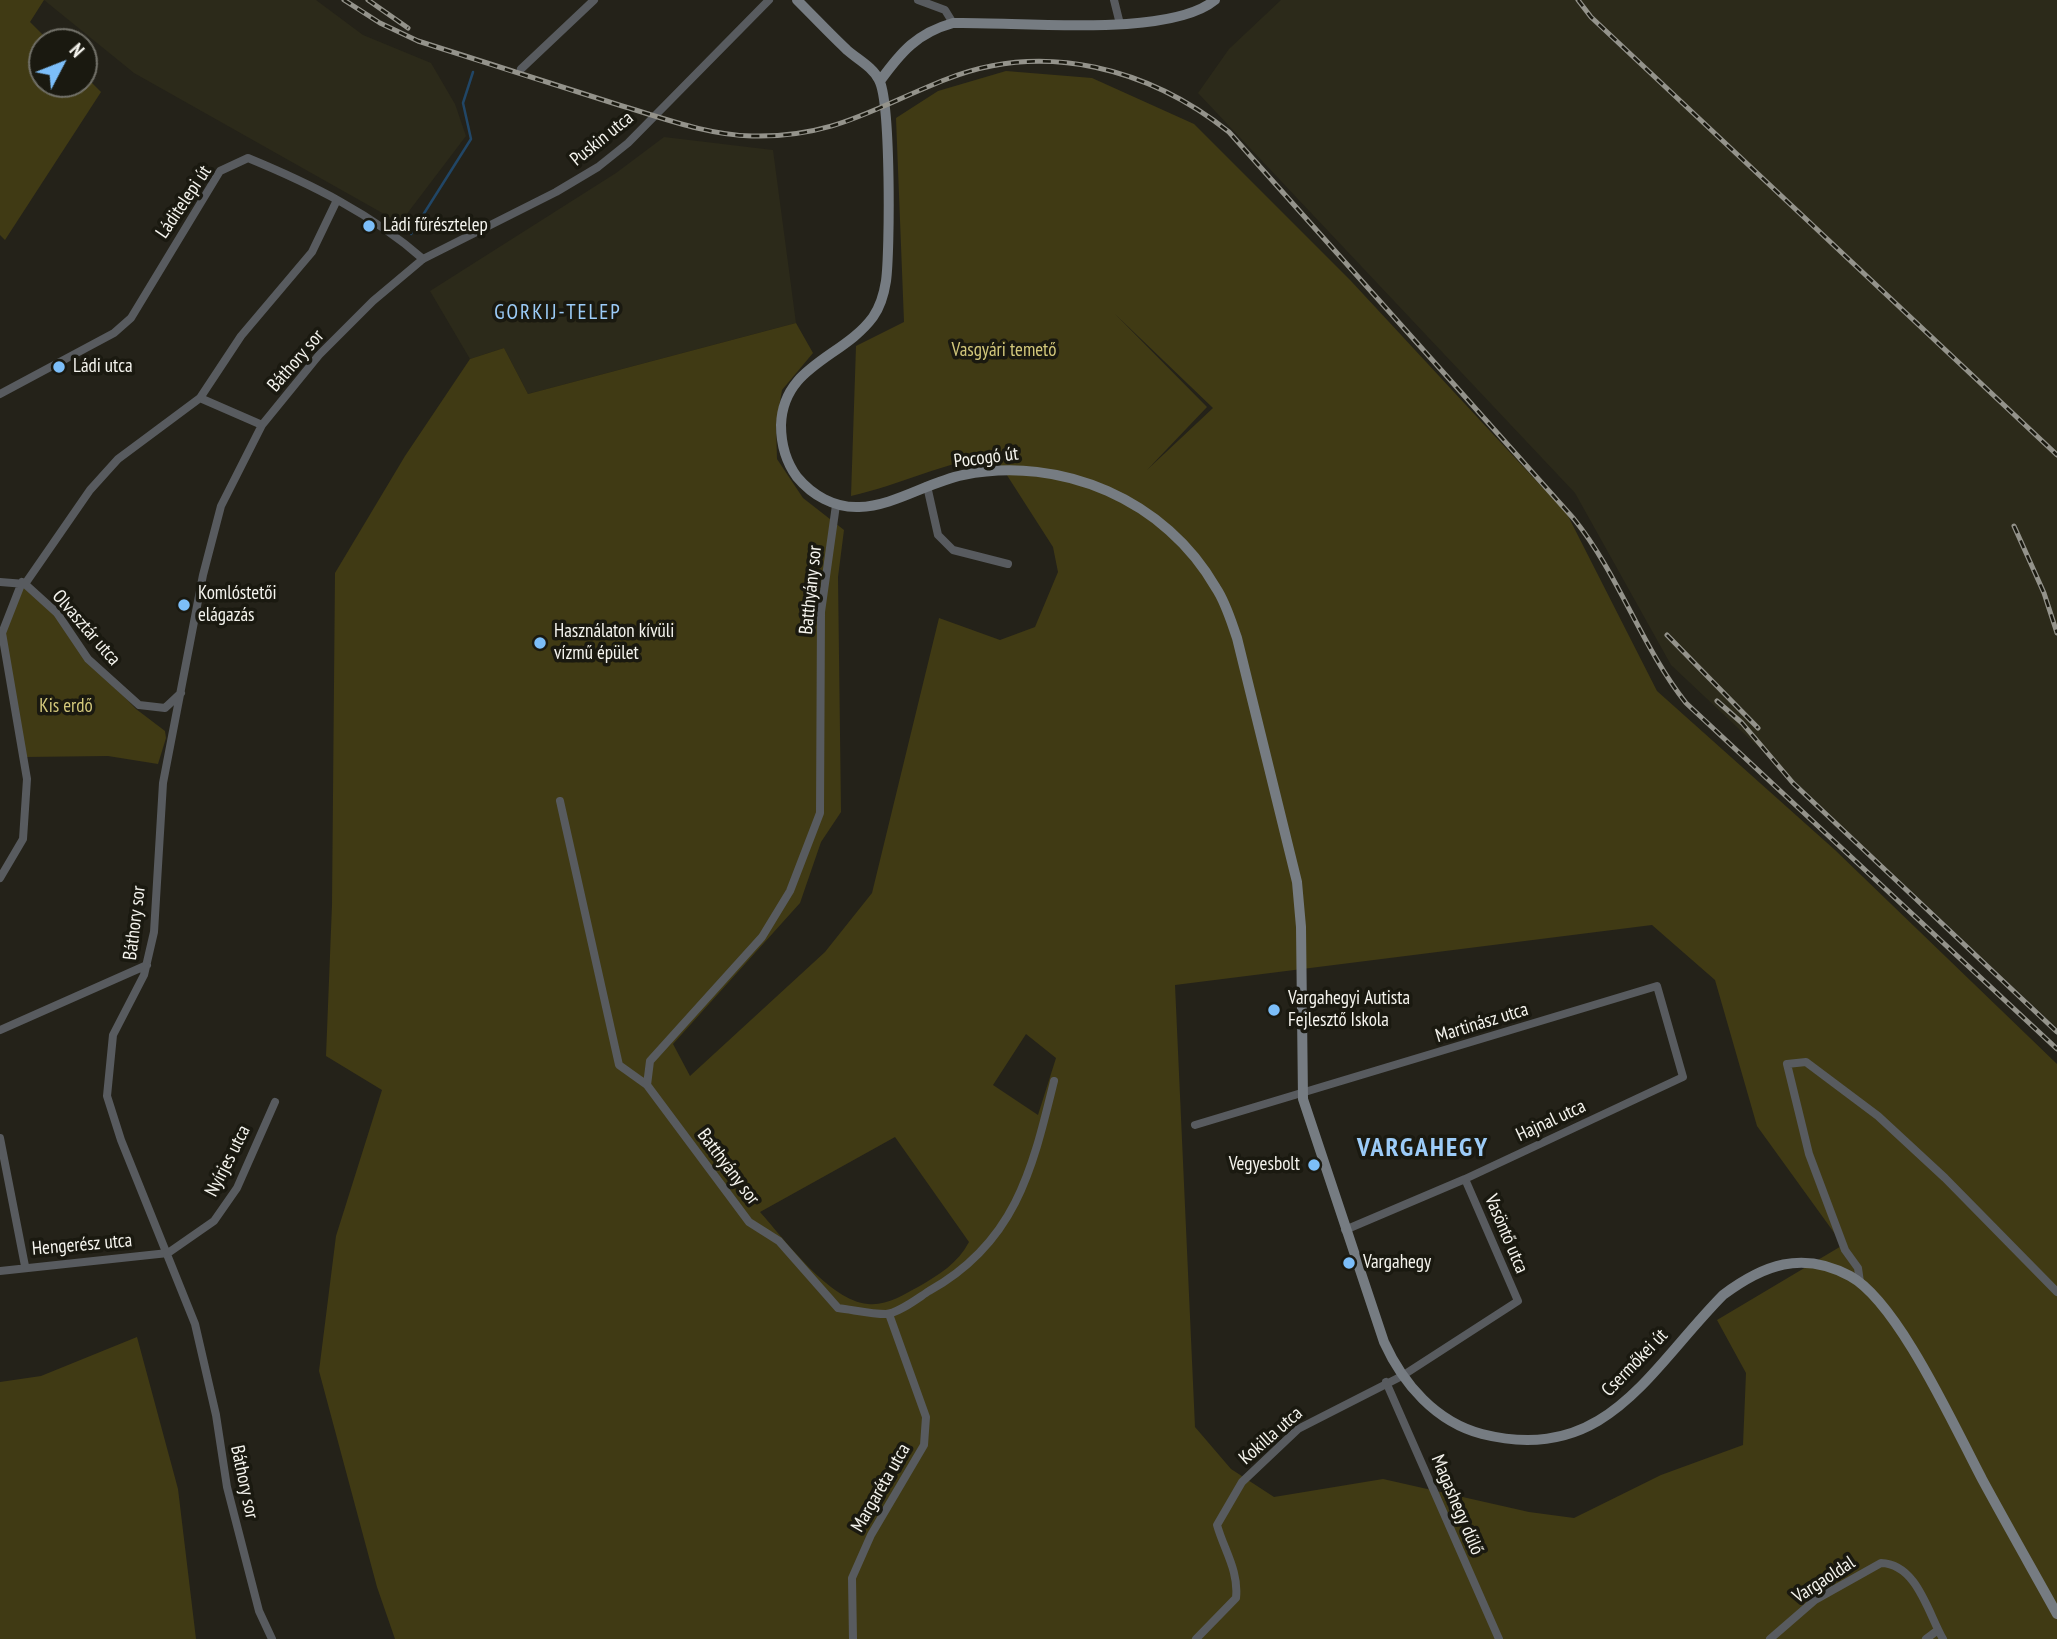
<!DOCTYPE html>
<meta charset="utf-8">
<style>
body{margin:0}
#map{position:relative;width:2057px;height:1639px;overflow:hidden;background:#242219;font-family:"PT Sans Narrow",sans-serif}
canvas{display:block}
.north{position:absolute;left:28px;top:28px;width:70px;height:70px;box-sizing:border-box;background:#1a1910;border:2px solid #727169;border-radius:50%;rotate:48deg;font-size:19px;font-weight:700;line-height:28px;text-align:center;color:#f5f4ee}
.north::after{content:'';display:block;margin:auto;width:24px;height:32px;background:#7cbef9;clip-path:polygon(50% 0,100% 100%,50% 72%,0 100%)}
</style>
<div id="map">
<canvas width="2057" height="1639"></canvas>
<div class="north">N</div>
</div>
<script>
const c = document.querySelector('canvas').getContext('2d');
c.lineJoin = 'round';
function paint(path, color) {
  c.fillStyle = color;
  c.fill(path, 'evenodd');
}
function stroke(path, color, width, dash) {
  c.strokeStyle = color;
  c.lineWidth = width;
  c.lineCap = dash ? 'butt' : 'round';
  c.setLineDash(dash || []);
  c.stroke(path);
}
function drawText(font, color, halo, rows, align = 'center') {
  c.font = font + ' "PT Sans Narrow",sans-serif';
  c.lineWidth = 7;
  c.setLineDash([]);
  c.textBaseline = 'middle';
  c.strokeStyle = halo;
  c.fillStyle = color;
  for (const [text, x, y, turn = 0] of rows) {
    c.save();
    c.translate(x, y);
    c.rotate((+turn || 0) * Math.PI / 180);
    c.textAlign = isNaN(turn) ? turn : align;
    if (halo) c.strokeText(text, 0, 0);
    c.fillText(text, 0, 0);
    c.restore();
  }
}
paint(new Path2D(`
 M44,0H316L363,35L431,63L455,104L466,136L400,223L134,73Z
 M1281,0H2057V1028L1671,665L1575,493L1198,93L1229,49Z
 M664,137L773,150L796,323L528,394L504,348L470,359L430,291L616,173Z`), '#2c2a1a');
paint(new Path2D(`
 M0,0H44L30,22L50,42H42V84H84V75L101,92L5,240L0,235Z
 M1006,71L1092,78L1194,124L1351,281L1567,514L1657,691L1835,850L2057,1064V1639H395L377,1587L319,1371L336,1236L382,1090L326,1056L332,905L335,573L405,456L470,359L504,348L528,394L796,323L813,353L782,390L776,425L777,459L803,498L844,530L838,577L841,812L821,842L800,903L673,1044L690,1076L825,952L872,893L939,618L1000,640L1035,627L1058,572L1053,547L994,455C945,462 900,485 851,496L856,346L904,322L896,118L938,91ZM1115,314L1213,408L1147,470L1207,407ZM1652,925L1715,980L1757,1126L1843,1245L1717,1320L1746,1373L1743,1445L1661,1475L1574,1518L1529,1512L1383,1479L1274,1497L1231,1469L1195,1427L1175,985ZM1026,1034L1056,1058L1038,1115L993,1085ZM895,1137L969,1242C958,1263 939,1275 918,1287C903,1295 886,1306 868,1304C830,1301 785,1240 760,1212Z
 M25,584L57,613L88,659L136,709L165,731L166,738L158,764L108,756L24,757L2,633Z
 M137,1337L178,1489L196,1639H0V1382L41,1376Z`), '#403a14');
stroke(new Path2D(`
 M411,234L471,139L463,103L473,72`), '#214666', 2.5);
stroke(new Path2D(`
 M918,0L945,10L953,23
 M1114,0L1120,24
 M521,69L594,0
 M0,394L114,333L131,318L220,171L248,158C311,184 372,214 423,259
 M200,398L262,425
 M927,486L938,535L953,550L1008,564
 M836,505L821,612L820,813L790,891L762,937L650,1061L647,1085L749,1222L779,1241L838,1308C854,1310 871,1314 886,1314C899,1313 918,1298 929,1291C1015,1243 1032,1171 1054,1081
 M0,582L25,584L57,613L88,659L139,705L165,708L181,693
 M25,584L90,490L118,459L200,398L241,336L312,252L337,200
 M560,801L619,1065L647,1085
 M0,878L23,839L27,779L2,633L22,582
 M0,1030L147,965
 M1195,1125L1657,986L1683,1077L1465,1179L1345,1230
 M0,1138L25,1266
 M0,1271L168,1253L214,1221L237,1188L275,1102
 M1860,1282L1858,1268L1845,1250L1809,1154L1787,1064L1806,1062L1878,1116L1945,1178L2057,1292
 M1386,1382L1499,1639
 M272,1639L259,1611L227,1487L216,1415L195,1324L121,1140L107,1096L113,1035L144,975L154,932L163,783L203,575L221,506L262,425L319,355L373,301L423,259L556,192L598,167L628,143L769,0
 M853,1639L852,1578L871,1535L924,1445L926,1417L889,1314
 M1196,1639L1236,1598C1239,1571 1224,1550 1217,1525L1242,1482L1298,1429L1402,1376L1518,1301L1465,1179
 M1770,1639L1815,1600L1881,1563C1917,1564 1928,1613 1943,1639
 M1926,1639L1938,1630`), '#585b5f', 8);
stroke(new Path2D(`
 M797,0C814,17 830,34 847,50C857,59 873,67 879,80C891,102 890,252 886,281C884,294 880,307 873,317C843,358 783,365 781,425C781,443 786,462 797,477C812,495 834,508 859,507C894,506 928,482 963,475C1061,455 1166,500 1216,588C1226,603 1231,621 1237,638L1297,882L1301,927L1303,1099L1384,1342C1403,1384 1436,1422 1482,1434C1606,1465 1648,1371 1723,1295C1763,1265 1802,1250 1850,1276C1898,1302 1955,1428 1982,1479C2007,1525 2032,1569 2057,1614
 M880,81C901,52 917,33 953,23C1016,21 1168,39 1215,0`), '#767c82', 10);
const rail = new Path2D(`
 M344,0L380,23L418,41C485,63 552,84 619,105C663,118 707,135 752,136C834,138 875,107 947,79C1045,40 1150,69 1229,132L1574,519C1619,575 1641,646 1686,703L2057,1049
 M368,0L408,28
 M1578,0L1591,17L2057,455
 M2014,526L2044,593L2057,633
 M1667,635L1758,728
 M1717,701L1742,723L1793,783L2057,1032`);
stroke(rail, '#94938b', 5);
stroke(rail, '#1a1910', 2.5, [8]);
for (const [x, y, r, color] of [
 [369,226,7,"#7cbef9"],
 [59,367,7,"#7cbef9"],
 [184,605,7,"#7cbef9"],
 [540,643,7,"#7cbef9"],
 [1274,1010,7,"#7cbef9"],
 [1314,1165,7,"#7cbef9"],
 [1349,1263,7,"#7cbef9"]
]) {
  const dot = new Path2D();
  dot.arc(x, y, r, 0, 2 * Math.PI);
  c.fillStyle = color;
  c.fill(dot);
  stroke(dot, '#1a1910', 2.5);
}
drawText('19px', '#f5f4ee', '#1a1910', [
 ["Puskin utca",602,139,-39],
 ["Láditelepi út",184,202,-56],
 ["Báthory sor",296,361,-49],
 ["Pocogó út",986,458,-7],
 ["Batthyány sor",811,590,-84],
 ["Olvasztár utca",86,628,49],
 ["Báthory sor",135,923,-83],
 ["Martinász utca",1482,1023,-17],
 ["Hajnal utca",1551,1121,-25],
 ["Nyírjes utca",228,1161,-63],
 ["Batthyány sor",728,1167,53],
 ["Vasöntő utca",1506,1234,67],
 ["Hengerész utca",82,1245,-5],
 ["Csermőkei út",1635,1363,-46],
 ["Kokilla utca",1271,1436,-41],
 ["Báthory sor",244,1482,78],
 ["Margaréta utca",881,1488,-60],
 ["Magashegy dűlő",1457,1505,67],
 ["Vargaoldal",1824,1580,-33]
]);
drawText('19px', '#f5f4ee', '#1a1910', [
 ["Ládi fűrésztelep",383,226],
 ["Ládi utca",73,367],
 ["Komlóstetői",198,594],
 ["elágazás",198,616],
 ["Használaton kívüli",554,632],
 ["vízmű épület",554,654],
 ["Vargahegyi Autista",1288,999],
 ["Fejlesztő Iskola",1288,1021],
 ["Vegyesbolt",1300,1165,"right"],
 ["Vargahegy",1363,1263]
], 'left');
drawText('19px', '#d3c87b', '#1a1910', [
 ["Vasgyári temető",1004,351],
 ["Kis erdő",66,707]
]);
c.letterSpacing = '2px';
drawText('21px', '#9cccf8', '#1a1910', [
 ["GORKIJ-TELEP",558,313]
]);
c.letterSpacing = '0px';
c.letterSpacing = '2px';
drawText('bold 26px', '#9cccf8', '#1a1910', [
 ["VARGAHEGY",1423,1149]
]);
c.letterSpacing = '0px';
</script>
